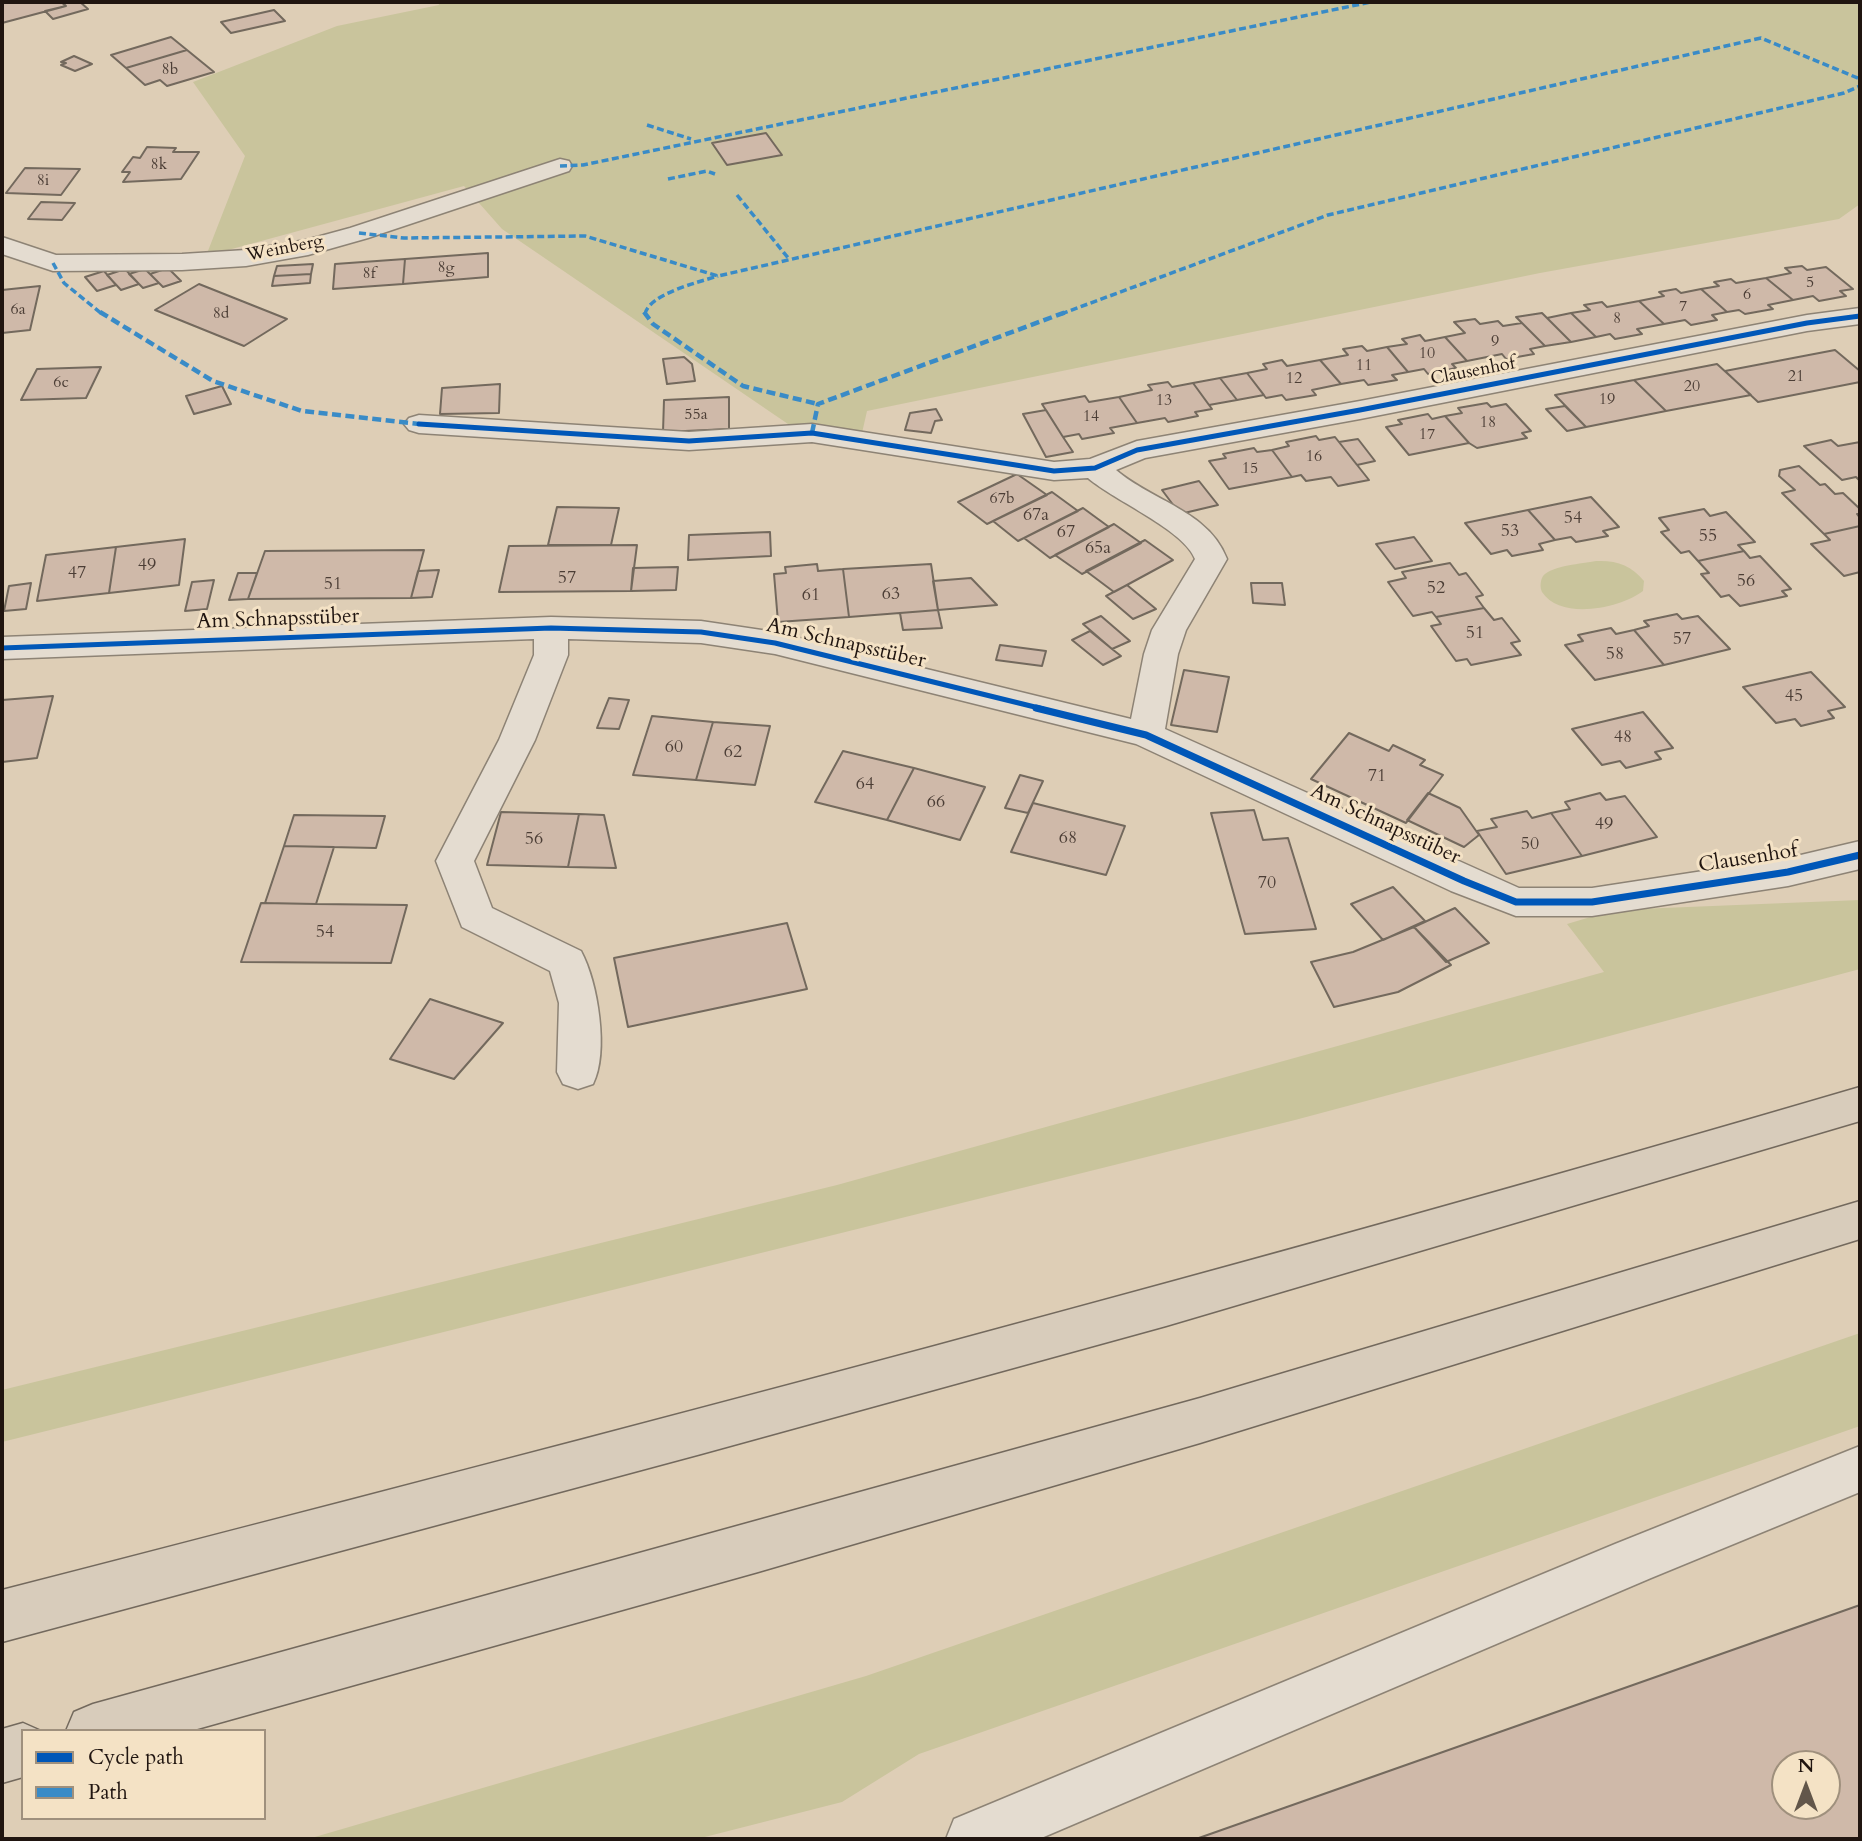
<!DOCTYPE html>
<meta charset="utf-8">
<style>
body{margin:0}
#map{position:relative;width:1862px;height:1841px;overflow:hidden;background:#deceb6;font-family:Cardo,serif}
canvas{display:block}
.frame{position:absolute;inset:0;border:4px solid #201510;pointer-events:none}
.legend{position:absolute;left:21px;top:1729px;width:245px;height:91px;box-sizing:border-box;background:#f4e2c5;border:2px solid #9f907d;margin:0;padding:9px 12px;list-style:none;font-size:21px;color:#201510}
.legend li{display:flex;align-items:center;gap:14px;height:35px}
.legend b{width:35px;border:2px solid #9f907d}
.north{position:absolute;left:1771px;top:1750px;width:70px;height:70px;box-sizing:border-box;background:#f4e2c5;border:2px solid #9f907d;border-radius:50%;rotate:0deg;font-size:19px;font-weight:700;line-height:28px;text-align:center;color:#201510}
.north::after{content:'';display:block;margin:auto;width:24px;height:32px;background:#62564a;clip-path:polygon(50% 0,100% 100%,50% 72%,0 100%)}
</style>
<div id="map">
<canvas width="1862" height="1841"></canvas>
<div class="frame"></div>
<ul class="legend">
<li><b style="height:9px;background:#0057b8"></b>Cycle path</li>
<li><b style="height:9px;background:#398bc7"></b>Path</li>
</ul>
<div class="north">N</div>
</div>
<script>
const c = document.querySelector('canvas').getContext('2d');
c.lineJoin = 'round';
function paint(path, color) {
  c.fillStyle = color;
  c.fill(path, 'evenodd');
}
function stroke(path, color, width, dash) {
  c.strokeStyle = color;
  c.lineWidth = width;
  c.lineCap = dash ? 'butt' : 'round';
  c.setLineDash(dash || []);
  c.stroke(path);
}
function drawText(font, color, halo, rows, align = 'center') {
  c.font = font + ' Cardo,serif';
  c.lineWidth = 6;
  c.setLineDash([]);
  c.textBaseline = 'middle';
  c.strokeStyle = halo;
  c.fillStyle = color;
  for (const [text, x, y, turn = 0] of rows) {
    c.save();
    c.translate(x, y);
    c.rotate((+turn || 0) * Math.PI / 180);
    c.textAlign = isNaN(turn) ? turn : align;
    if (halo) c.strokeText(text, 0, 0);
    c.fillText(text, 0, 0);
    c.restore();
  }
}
paint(new Path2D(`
 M438,2H1860V204L1839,219L1540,273L867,411L862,433L788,424L502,229L464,186L206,256L245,156L193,82L337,26L439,5Z
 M1596,561C1616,560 1631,565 1644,581L1643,591C1621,608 1561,621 1542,592C1540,588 1540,581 1543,576C1553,565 1582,564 1596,561Z
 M1860,900V969L1295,1120L2,1442V1390L837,1185L1604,972L1567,924L1614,910Z
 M1860,1333V1426L919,1754L842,1802L697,1839H308L866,1676Z`), '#c9c49c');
const building = new Path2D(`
 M2,2H61L66,6L2,23Z
 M80,2L88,9L53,19L45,11L66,6L63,3L68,2Z
 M274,10L285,21L231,33L221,22Z
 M171,37L187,50L126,68L111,55Z
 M187,50L214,72L167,86L160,80L145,85L126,68Z
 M74,56L92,64L75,71L61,65L66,63L61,62Z
 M766,133L782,155L727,165L712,143Z
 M147,147L176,148L173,152H199L181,179L123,182L130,172H122L133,157L140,158Z
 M25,168L80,169L61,195L6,193Z
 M41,202L75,203L62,220L28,219Z
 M488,253V277L403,284L405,259Z
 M405,259L403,284L333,289L335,264Z
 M313,264L311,274L274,276L277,266Z
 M1802,266L1807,270L1826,267L1853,289L1840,291L1846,296L1819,301L1813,296L1793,300L1766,278L1791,273L1785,268Z
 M168,268L181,281L163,287L150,274Z
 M125,269L139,284L121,290L107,275Z
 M145,269L159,283L143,288L129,274Z
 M104,271L116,285L97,291L85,277Z
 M311,274L310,283L272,286L274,276Z
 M1766,278L1793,300L1768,305L1773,309L1745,314L1739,310L1727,312L1701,289L1719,286L1714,282L1731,279L1736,283Z
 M199,284L287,319L244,346L155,310Z
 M40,286L30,330L2,333V290Z
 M1676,289L1681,293L1701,289L1727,312L1712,315L1717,320L1691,325L1685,320L1664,324L1639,301L1664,296L1659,292Z
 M1639,301L1664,324L1637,329L1642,334L1615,339L1610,334L1596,337L1571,313L1590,310L1584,305L1602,302L1607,307Z
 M1542,313L1571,342L1545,346L1516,317Z
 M1571,313L1596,337L1571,342L1547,318Z
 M1475,319L1480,324L1498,321L1503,326L1522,323L1545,346L1530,349L1534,354L1506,359L1502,354L1467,361L1445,337L1465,333L1454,322Z
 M1420,335L1425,341L1445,337L1467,361L1452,364L1456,368L1428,374L1424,369L1408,372L1387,347L1407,344L1402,339Z
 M1362,346L1367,351L1387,347L1408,372L1392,375L1397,380L1368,385L1364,380L1341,384L1320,360L1348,355L1343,349Z
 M1835,350L1860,371V382L1758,402L1725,371Z
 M684,357L692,364L695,381L667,384L663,359Z
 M1282,360L1287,366L1320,360L1341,384L1312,390L1316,395L1286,400L1282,395L1266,398L1247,373L1267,369L1263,364Z
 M1717,364L1751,395L1666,411L1634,380Z
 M101,367L86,398L21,400L37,369Z
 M1247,373L1264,395L1237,400L1220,378Z
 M1220,378L1237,400L1209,405L1193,383Z
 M1634,380L1666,411L1586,427L1555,395Z
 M1168,382L1172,387L1193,383L1212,409L1195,412L1198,416L1168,422L1165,418L1137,423L1119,397L1152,390L1148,385Z
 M500,384L499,413L440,414L442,388Z
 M222,386L231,404L194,414L186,396Z
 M1085,396L1089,402L1119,397L1137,423L1110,428L1114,433L1082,439L1079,434L1063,437L1042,404Z
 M729,397V429L663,432L664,400Z
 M1487,403L1491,407L1506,404L1531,431L1522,433L1527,438L1477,448L1469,443L1445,416L1462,413L1458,408Z
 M1565,406L1586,427L1567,431L1546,409Z
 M936,409L942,420L935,421L931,433L905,430L910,413Z
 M1046,410L1063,437L1073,452L1046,457L1023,414Z
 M1428,414L1432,419L1445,416L1469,443L1409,455L1386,427L1402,424L1398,420Z
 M1316,436L1319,440L1335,437L1369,480L1338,486L1331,477L1306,481L1301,475L1292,477L1272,450L1289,446L1286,442Z
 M1358,439L1375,461L1357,465L1339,442Z
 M1831,440L1838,446L1860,442V481L1856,477L1842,480L1804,446Z
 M1254,448L1257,452L1272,450L1292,477L1229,489L1209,461L1226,458L1223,454Z
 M1799,466L1820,485L1825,484L1835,494L1843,493L1860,509V514H1857L1860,518V526L1824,534L1782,493L1795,490L1779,476L1780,470Z
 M1017,474L1047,495L987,524L958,502Z
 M1199,481L1218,505L1180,514L1162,490Z
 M1052,492L1078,511L1018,541L993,521Z
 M1591,497L1619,527L1603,531L1608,536L1576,542L1571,537L1555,540L1528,510Z
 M557,507L619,508L611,545H548Z
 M1083,508L1109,527L1050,558L1024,538Z
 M1704,509L1710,516L1726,512L1755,542L1738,545L1744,551L1698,561L1689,551L1681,553L1661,532L1669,530L1659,518Z
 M1528,510L1555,540L1539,544L1543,550L1512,556L1507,550L1491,554L1465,523Z
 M1114,524L1141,543L1082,574L1055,555Z
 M1860,526V572L1844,576L1811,544L1830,540L1824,534Z
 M770,532L771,556L688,560L689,535Z
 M1414,537L1432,561L1395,569L1376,544Z
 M185,539L179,585L109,593L116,547Z
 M1145,540L1173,560L1114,592L1086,571Z
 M637,545L631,591L499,592L509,546Z
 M116,547L109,593L37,601L46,555Z
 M424,550L411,598L248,599L265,551Z
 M1744,551L1750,558L1760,556L1791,589L1782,591L1787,596L1740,606L1729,595L1721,597L1701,574L1709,573L1698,561Z
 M1450,563L1459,575L1466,573L1483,595L1476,597L1484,608L1436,617L1432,612L1413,616L1388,582L1406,578L1402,572Z
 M817,564L818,571L843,569L849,617L778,622L774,574L786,573L785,567Z
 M931,564L938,610L849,617L843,569Z
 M678,567L676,590L631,591L633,568Z
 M439,570L432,597L411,598L418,571Z
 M238,573H257L248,599L229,600Z
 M971,578L997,605L938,610L933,581Z
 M214,580L207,609L185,611L192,582Z
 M31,583L26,609L4,611L9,586Z
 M1251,583H1282L1285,605L1253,603Z
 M1127,585L1156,609L1133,619L1106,596Z
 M1484,608L1494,620L1502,618L1520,641L1511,643L1521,655L1471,665L1467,659L1456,661L1431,626L1441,624L1436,617Z
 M938,610L942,628L903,630L900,613Z
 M1677,614L1682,619L1698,616L1730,649L1664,665L1634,630L1649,626L1644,621Z
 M1101,616L1130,641L1112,649L1083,624Z
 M1611,628L1616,634L1634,630L1664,665L1595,680L1565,645L1583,641L1578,635Z
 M1090,631L1112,649L1121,656L1103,665L1072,640Z
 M1000,645L1046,651L1042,666L996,660Z
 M1184,670L1229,677L1217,732L1171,725Z
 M1811,672L1845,707L1828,711L1834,718L1801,726L1795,719L1776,723L1743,687Z
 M53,696L37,758L2,762V700Z
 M609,698L629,700L619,729L597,728Z
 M1643,712L1673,748L1655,752L1661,759L1626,768L1620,761L1602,765L1572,729Z
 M652,716L713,722L696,780L633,775Z
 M713,722L770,726L755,785L696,780Z
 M1349,733L1389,751L1393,745L1425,760L1420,765L1443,775L1406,823L1311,779Z
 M843,751L914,768L887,820L815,802Z
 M914,768L985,787L960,840L887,820Z
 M1020,775L1043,781L1028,813L1005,808Z
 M1428,793L1460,808L1479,835L1464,847L1407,820Z
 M1600,793L1606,800L1625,796L1657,837L1582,856L1551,813L1570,809L1565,802Z
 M1033,803L1125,826L1106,875L1011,852Z
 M1254,810L1263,840L1288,838L1316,929L1245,934L1211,813Z
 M1527,811L1532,818L1551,813L1582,856L1506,874L1477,831L1497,827L1491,819Z
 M501,812L579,814L568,867L487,865Z
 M579,814L604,815L616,868L568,867Z
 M294,815L385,816L376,848L284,846Z
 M284,846L334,847L316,904L265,903Z
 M1393,887L1425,921L1383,940L1351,904Z
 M261,903L316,904L407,905L391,963L241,962Z
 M1455,908L1489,943L1446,962L1414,927Z
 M787,923L807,989L628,1027L614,958Z
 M1414,927L1451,965L1398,992L1334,1007L1311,962L1353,952Z
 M430,999L503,1023L454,1079L390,1059Z
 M1860,1605V1839H1196ZM1785,1764H1827V1806H1785Z`);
paint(building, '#cfb9a9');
stroke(building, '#73695d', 2);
const minor = new Path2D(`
 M560,159L569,161L572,166L569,171L368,238L308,255L246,266L182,270L53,271L2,254V237L56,255L182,254L246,250L306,240L350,228Z
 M1860,308V324L1807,331L1360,419L1145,458L1116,470C1152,501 1209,511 1227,559L1186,630L1178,654L1165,729L1519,888H1592L1788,858L1860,841V869L1788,886L1592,916H1516L1451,891L1136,744L775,654L701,643L568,639V655L535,740L474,861L492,908L581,951C598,983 609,1052 593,1084L578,1089L563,1084L557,1072L559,1003L550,971L462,927L436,861L499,740L534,655V639L2,659V637L551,617L701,621L775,632L1131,719L1144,654L1152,630L1195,559C1184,530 1115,501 1088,478L1054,480L812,442L689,450L419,433L409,430L404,424L409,418L419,415L689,432L812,424L1054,462L1090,459L1137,441L1360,401L1807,315Z
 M1860,1446V1492L1651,1578L1039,1839H946L954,1819L1615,1544Z`);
const highway = new Path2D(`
 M1860,1087V1121L1166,1326L701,1454L2,1642V1590C623,1430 1244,1268 1860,1087Z
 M1860,1201V1239L1200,1443L758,1572L190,1731H66L74,1712L93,1704L1200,1398Z
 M23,1723L41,1731H23V1777L2,1783V1729Z`);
stroke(minor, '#8d8375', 3);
stroke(highway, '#73695d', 3);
paint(minor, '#e4dcd0');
paint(highway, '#d8ccbb');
stroke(new Path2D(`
 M647,125L691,139
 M560,166L583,165L1371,2
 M668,179L707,171L715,174
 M737,195L789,259
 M359,233L404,238L585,236L718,276L1761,38L1860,79
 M53,263L64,283L102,314
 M645,314C649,294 699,282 718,276
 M1061,314L1328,215L1844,93L1860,86`), '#398bc7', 3.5, [7, 3.5]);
stroke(new Path2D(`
 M100,312L213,381L302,411L419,424
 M644,312L653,324L743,386L818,404
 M812,433L818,404L1066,312`), '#398bc7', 4.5, [9, 4.5]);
stroke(new Path2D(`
 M419,424L689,441L812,433L1054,471L1095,468L1137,450L1360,410L1807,323L1860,316
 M2,648L551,628L701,632L775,643L1043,709`), '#0057b8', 5);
stroke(new Path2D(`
 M1036,708L1146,735L1464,881L1516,902H1592L1788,872L1860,855`), '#0057b8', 7);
drawText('16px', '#4c3e36', null, [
 ["8b",170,70],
 ["8k",159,165],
 ["8i",43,181],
 ["8g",446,268],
 ["8f",369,274],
 ["5",1810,283],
 ["6",1747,295],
 ["7",1683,307],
 ["6a",18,310],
 ["8d",221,314],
 ["8",1617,319],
 ["9",1495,342],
 ["10",1427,354],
 ["11",1364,366],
 ["21",1796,377],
 ["12",1294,379],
 ["6c",61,383],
 ["20",1692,387],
 ["19",1607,400],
 ["13",1164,401],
 ["55a",696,415],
 ["14",1091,417],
 ["18",1488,423],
 ["17",1427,435],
 ["16",1314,457],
 ["15",1250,469],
 ["67b",1002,499]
]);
drawText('18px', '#201510', '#f4e2c5', [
 ["Weinberg",285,249,-11],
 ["Clausenhof",1473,372,-11]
]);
drawText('18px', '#4c3e36', null, [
 ["67a",1036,516],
 ["54",1573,519],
 ["53",1510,532],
 ["67",1066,533],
 ["55",1708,537],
 ["65a",1098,549],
 ["49",147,566],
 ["47",77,574],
 ["57",567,579],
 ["56",1746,582],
 ["51",333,585],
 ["52",1436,589],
 ["63",891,595],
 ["61",811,596],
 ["51",1475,634],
 ["57",1682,640],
 ["58",1615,655],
 ["45",1794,697],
 ["48",1623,738],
 ["60",674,748],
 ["62",733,753],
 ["71",1377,777],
 ["64",865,785],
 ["66",936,803],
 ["49",1604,825],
 ["68",1068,839],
 ["56",534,840],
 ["50",1530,845],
 ["70",1267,884],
 ["54",325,933]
]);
drawText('21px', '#201510', '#f4e2c5', [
 ["Am Schnapsstüber",278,620,-2],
 ["Am Schnapsstüber",846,644,13],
 ["Am Schnapsstüber",1385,825,25],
 ["Clausenhof",1748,859,-9]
]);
</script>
